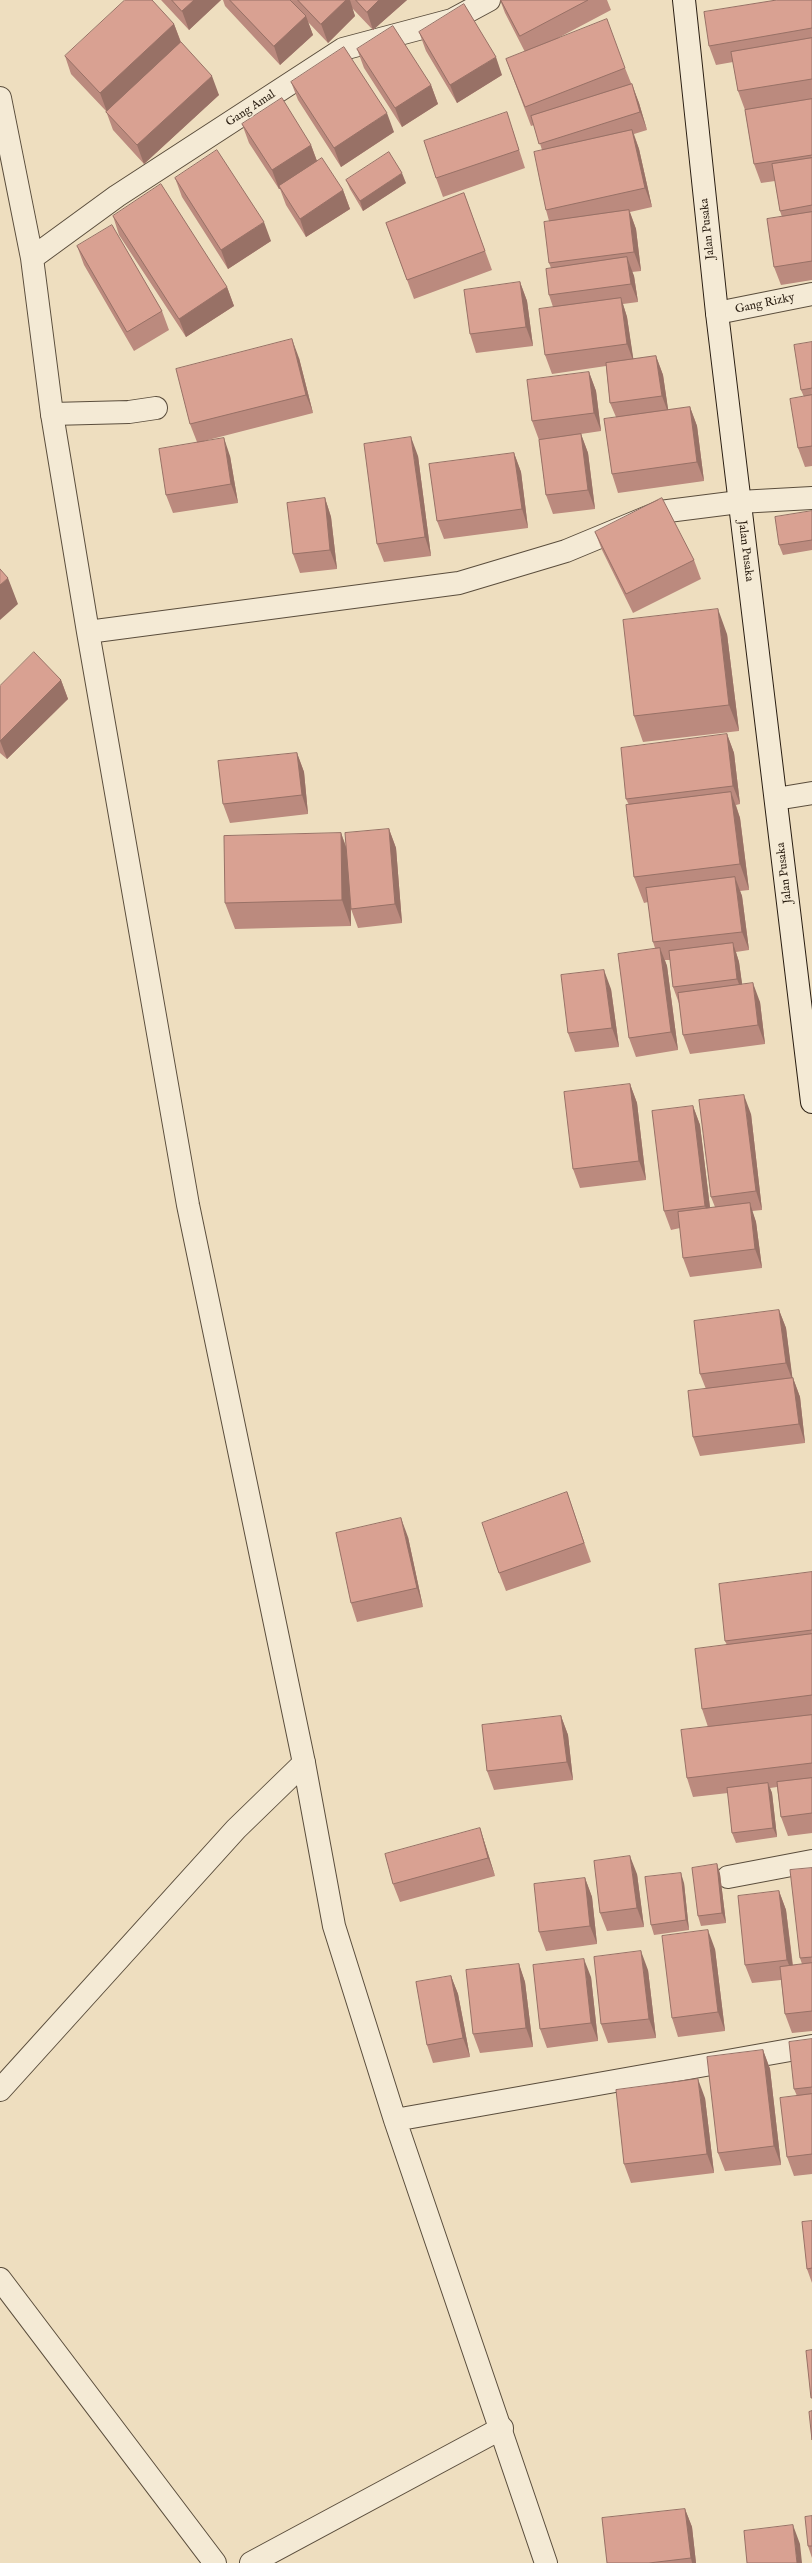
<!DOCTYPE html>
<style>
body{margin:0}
canvas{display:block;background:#eedebf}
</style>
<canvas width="812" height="2563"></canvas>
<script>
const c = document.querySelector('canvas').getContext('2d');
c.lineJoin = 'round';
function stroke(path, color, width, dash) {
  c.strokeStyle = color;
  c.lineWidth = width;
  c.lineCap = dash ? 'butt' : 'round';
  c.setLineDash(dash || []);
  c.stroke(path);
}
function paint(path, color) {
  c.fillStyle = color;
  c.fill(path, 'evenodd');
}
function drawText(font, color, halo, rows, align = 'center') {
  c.font = font + ' "IM FELL English",serif';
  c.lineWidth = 3;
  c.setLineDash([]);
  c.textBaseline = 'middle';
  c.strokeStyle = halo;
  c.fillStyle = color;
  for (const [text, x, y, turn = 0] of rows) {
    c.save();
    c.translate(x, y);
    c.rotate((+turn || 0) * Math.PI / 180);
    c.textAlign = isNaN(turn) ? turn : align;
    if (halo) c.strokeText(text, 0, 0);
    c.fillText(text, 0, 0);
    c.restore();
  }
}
const lane = new Path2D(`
 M52,414L129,412L156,408
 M0,2090L236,1829L304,1763
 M0,2279L215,2563
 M251,2563L502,2428`);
const street = new Path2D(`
 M0,98L32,258L52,414L88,632L188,1205L304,1763L334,1926L395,2120L546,2563
 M32,258L117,196L343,49L452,20L489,0
 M717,313L812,294
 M88,632L459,583L566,551L660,512L739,502L812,498
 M776,799L812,793
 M728,1877L812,1861
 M395,2120L812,2046`);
const secondary = new Path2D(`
 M684,0L717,313L812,1102`);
stroke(lane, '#5b4e3d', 24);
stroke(street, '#5b4e3d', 24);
stroke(secondary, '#2a1e12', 24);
stroke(lane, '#f4ead5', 22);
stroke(street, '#f4ead5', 22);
stroke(secondary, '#f4ead5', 22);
paint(new Path2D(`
 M161,0H221L189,30Z
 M223,0H407L373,30L352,8L355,16L328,43L308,22L313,35L280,65L225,6Z
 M500,0H607L611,10L558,38L625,68L639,103L647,130L634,134L639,149L652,207L630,212L636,229L641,271L632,272L634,276L638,302L623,304L627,317L633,359L656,356L663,375L668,410L690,407L697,426L704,481L618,493L612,474L616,417L610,403L606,366L552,374L545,355L553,307L549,295L551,268L549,263V221L546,210L542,150L534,125L531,126L506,59L525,52L505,13Z
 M812,0V280L781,285L774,267L782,217L780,211L775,181L761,183L754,164L745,110L738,91L733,62L716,65L709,46Z
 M174,24L181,42L219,95L144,164L113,130L106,111L71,74L65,56Z
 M419,32L502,75L457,103L426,51Z
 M357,49L431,85L438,104L402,127L364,68Z
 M291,82L394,132L341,167L298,100Z
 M242,124L311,145L317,161L343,190L350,209L306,237L286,205L280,189H279L249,143Z
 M513,131L525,168L443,197L436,178Z
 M175,178L271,241L228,269L182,197Z
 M346,180L406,183L363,211L350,189Z
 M464,193L492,270L414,299L386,223Z
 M113,216L227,287L234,306L186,337L119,235Z
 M77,246L162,311L169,330L134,351L84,265Z
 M520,282L527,301L533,346L476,353L470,334Z
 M812,342V466L805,467L798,448L804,397L801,390Z
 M299,358L313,413L204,441L230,456L238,503L173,513L166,495L197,442L190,424Z
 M589,372L596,391L601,431L581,434L588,453L595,509L553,514L546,495L539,440L532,421Z
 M514,453L521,472L528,528L444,539L437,521Z
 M418,456L431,556L384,562L377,544Z
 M325,498L331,517L337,569L300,573L293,554Z
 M812,511V550L783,555L779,545Z
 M595,532L694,560L701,579L633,613L602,550Z
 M727,634L739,731L643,742L634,716Z
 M61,680L68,699L7,759L0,753V686Z
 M727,734L734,753L740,804L736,805L740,818L749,890L740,891L742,896L749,950L736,952L739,962L742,985L760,1002L765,1044L690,1054L683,1035L680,1006L673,987L670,960H665L667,966L678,1050L636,1057L629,1038L655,948L653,942L648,902L644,903L634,877L629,805L626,799Z
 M297,753L304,772L308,814L230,823L223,804Z
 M389,829L396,848L402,923L358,928L351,909V903V926L235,929L225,903L341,833L347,849Z
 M611,989L619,1047L575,1052L568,1033Z
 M630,1084L637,1103L646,1180L580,1188L573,1169Z
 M693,1106L700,1125L710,1208L715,1207L711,1197L751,1114L762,1210L752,1211L756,1222L762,1268L690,1277L683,1258L680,1228L671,1230L664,1211Z
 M779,1310L786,1328L792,1378H793L800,1397L805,1443L700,1456L693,1437L706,1389L700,1374Z
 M567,1492L591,1562L506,1591L499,1573Z
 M408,1537L423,1607L357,1622L351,1603Z
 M812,1572V1833L788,1836L781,1817L777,1787L770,1788L772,1793L777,1837L736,1843L732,1833L728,1793L693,1797L687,1778L708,1727L702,1709L727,1645L725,1641Z
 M561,1716L568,1735L573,1780L494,1790L487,1771Z
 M480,1828L486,1847L495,1876L400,1902L393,1884Z
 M717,1864L720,1874L726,1923L701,1926L698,1916Z
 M812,1868V2031L792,2033L785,2014L781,1980L752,1983L745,1965L779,1891L786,1910L793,1965L802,1964L800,1958Z
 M637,1874L644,1927L607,1931L600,1913Z
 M585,1878L592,1897L597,1944L546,1951L539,1932Z
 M684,1883L689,1930L654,1935L651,1925Z
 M715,1949L725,2031L678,2037L672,2018Z
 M519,1964L525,1982L533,2047L480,2053L473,2034Z
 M648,1970L656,2038L608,2043L601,2024Z
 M451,1976L458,1994L470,2057L433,2063L427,2045Z
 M591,1977L598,2041L547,2048L540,2029Z
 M812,2039V2174L794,2176L787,2157L797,2096L794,2089Z
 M763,2050L770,2069L781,2165L725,2171L718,2153Z
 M705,2098L714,2173L631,2183L624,2164Z
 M812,2221V2283L807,2269Z
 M685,2509L692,2527L696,2563H607Z
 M812,2516V2558L808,2546Z`), '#bb8a7e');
paint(new Path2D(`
 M194,0H221L189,30L182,11Z
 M346,0H350L355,16L328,43L321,24Z
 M379,0H407L373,30L367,12Z
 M306,16L313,35L280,65L274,46Z
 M174,24L181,43L107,112L100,93Z
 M496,57L502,75L457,103L450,85Z
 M212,76L219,95L144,164L137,145Z
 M632,84L639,103L647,130L640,112Z
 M431,85L438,104L402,127L395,108Z
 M387,113L394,132L341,167L334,148Z
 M632,130L639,149L652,207L645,188Z
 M311,145L318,164L279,186L280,189H279L272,170Z
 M402,173L406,183L363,211L360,201Z
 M343,190L350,209L306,237L300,219Z
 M629,210L636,229L641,271L634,252Z
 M264,222L271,241L228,269L221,250Z
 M627,257L634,276L638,302L631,284Z
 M520,282L527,301L533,346L526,327Z
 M227,287L234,306L186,337L179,319Z
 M621,298L627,317L634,363L627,344Z
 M292,339L299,358L313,413L306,395Z
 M656,356L663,375L669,415L662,396Z
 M589,372L596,391L601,431L594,413Z
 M690,407L697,426L704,481L697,462Z
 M581,434L588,453L595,509L588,490Z
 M411,437L418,456L431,556L425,537Z
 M224,438L230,456L238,503L231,484Z
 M514,453L521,472L528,528L522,509Z
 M325,498L331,517L337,569L330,550Z
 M8,578L18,604L0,620V585Z
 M718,609L727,634L739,731L729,705Z
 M61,680L68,699L7,759L0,741Z
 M727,734L734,753L740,804L733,786Z
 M297,753L304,772L308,814L302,795Z
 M731,792L740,818L749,890L740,864Z
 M389,829L396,848L402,923L395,904Z
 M341,833L350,859L351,926L342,900Z
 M735,877L742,896L749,950L742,932Z
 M733,943L739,962L744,997L737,979Z
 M660,948L667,966L678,1050L671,1032Z
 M604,970L611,989L619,1047L612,1028Z
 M753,983L760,1002L765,1044L758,1025Z
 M630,1084L637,1103L646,1180L639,1161Z
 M744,1095L751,1114L762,1210L756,1191Z
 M693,1106L700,1125L712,1224L705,1206Z
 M750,1203L756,1222L762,1268L755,1249Z
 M779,1310L786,1328L793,1382L786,1363Z
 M793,1378L800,1397L805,1443L799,1424Z
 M401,1518L408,1537L423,1607L417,1588Z
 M561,1716L568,1735L573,1780L567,1762Z
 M768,1783L772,1793L777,1837L773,1828Z
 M480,1828L486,1847L495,1876L488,1858Z
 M630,1856L637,1874L644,1927L637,1908Z
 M717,1864L720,1874L726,1923L722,1913Z
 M681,1873L684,1883L689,1930L686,1920Z
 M585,1878L592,1897L597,1944L590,1926Z
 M779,1891L786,1910L794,1978L787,1960Z
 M708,1930L715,1949L725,2031L718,2012Z
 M641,1951L648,1970L656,2038L649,2019Z
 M584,1959L591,1977L598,2041L591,2023Z
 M519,1964L525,1982L533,2047L526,2028Z
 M451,1976L458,1994L470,2057L463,2038Z
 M763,2050L770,2069L781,2165L774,2146Z
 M698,2079L705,2098L714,2173L707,2154Z
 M685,2509L692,2527L696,2563H692L691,2558Z
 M793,2525L800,2544L802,2563H797Z`), '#987166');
const building = new Path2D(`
 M125,0H152L174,24L100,93L65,56Z
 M172,0H194L182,11Z
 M230,0H290L306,16L274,46Z
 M298,0H346L321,24Z
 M356,0H379L367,12Z
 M501,0H588L520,36Z
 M777,0H812V28L709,46L704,12Z
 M464,4L496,57L450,85L419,32Z
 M607,19L625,68L525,107L506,59Z
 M393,26L431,85L395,108L357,49Z
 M812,38V79L738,91L731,52Z
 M181,42L212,76L137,145L106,112Z
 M344,47L387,113L334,148L291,82Z
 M632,84L640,112L539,144L531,116Z
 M282,98L311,145L272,170L242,124Z
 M812,99V155L754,164L745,110Z
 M507,112L519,150L436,178L424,141Z
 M632,130L645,188L546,210L534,152Z
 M217,150L264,222L221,250L175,178Z
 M389,152L402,173L360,201L346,180Z
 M322,158L343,190L300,219L279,186Z
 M812,158V205L780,211L772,164Z
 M161,184L227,287L179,319L113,216Z
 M464,193L485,251L407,280L386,223Z
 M629,210L634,252L549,263L544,222Z
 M812,212V261L774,267L767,219Z
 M112,225L162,311L127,332L77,246Z
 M627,257L631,284L549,295L546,269Z
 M520,282L526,327L470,334L464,290Z
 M621,298L627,344L545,355L539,309Z
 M292,339L306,395L190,424L176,369Z
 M812,342V388L801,390L794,345Z
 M656,356L662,396L610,403L606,363Z
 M589,372L594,413L532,421L527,380Z
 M812,395V446L798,448L790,399Z
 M690,407L697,462L612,474L604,419Z
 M581,434L588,490L546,495L539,440Z
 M411,437L425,537L377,544L364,444Z
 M224,438L231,484L166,495L159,449Z
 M514,453L522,509L437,521L429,464Z
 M325,498L330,550L293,554L287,503Z
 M662,498L694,560L626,594L595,532Z
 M812,511V540L779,545L775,517Z
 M0,569L8,578L0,585Z
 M718,609L729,705L634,716L623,620Z
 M34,652L61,680L0,741V686Z
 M727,734L733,786L626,799L621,748Z
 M297,753L302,795L223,804L218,761Z
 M731,792L740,864L634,877L626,805Z
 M389,829L395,904L351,909L345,833Z
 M341,833L342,900L225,903L224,836Z
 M735,877L742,932L653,942L646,888Z
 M733,943L737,979L673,987L669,951Z
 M660,948L671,1032L629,1038L618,954Z
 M604,970L612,1028L568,1033L561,975Z
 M753,983L758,1025L683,1035L678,993Z
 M630,1084L639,1161L573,1169L564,1092Z
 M744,1095L756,1191L711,1197L699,1100Z
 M693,1106L705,1206L664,1211L652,1111Z
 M750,1203L755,1249L683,1258L678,1212Z
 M779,1310L786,1363L700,1374L694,1321Z
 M793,1378L799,1424L693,1437L688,1391Z
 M567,1492L584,1543L499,1573L482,1523Z
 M401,1518L417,1588L351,1603L336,1533Z
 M812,1572V1630L725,1641L719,1584Z
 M812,1634V1695L702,1709L695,1649Z
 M812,1715V1763L687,1778L681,1730Z
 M561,1716L567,1762L487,1771L482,1725Z
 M812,1778V1813L781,1817L777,1782Z
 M768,1783L773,1828L732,1833L727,1788Z
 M480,1828L488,1858L393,1884L385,1854Z
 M630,1856L637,1908L600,1913L594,1861Z
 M717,1864L722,1913L698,1916L692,1868Z
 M812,1868V1957L800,1958L790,1870Z
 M681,1873L686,1920L651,1925L645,1877Z
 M585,1878L590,1926L539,1932L534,1884Z
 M779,1891L787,1960L745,1965L738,1896Z
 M708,1930L718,2012L672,2018L662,1936Z
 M641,1951L649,2019L601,2024L594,1957Z
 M584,1959L591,2023L540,2029L533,1965Z
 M812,1963V2011L785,2014L780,1967Z
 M519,1964L526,2028L473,2034L466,1970Z
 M451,1976L463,2038L427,2045L416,1982Z
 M812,2039V2087L794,2089L789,2042Z
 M763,2050L774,2146L718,2153L707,2057Z
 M698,2079L707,2154L624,2164L616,2090Z
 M812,2094V2154L787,2157L780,2098Z
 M812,2221V2268L807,2269L802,2222Z
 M812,2350V2398H811L806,2351Z
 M812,2411V2440L809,2412Z
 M685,2509L691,2558L649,2563H607L602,2518Z
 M812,2516V2546H808L805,2517Z
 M793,2525L797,2563H747L744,2531Z`);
paint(building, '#d9a192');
stroke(building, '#987166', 1);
drawText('12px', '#2a1e12', '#f4ead5', [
 ["Gang Amal",251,109,-33],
 ["Jalan Pusaka",708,229,-96],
 ["Gang Rizky",765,304,-12],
 ["Jalan Pusaka",745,551,83],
 ["Jalan Pusaka",785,873,-97]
]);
</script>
